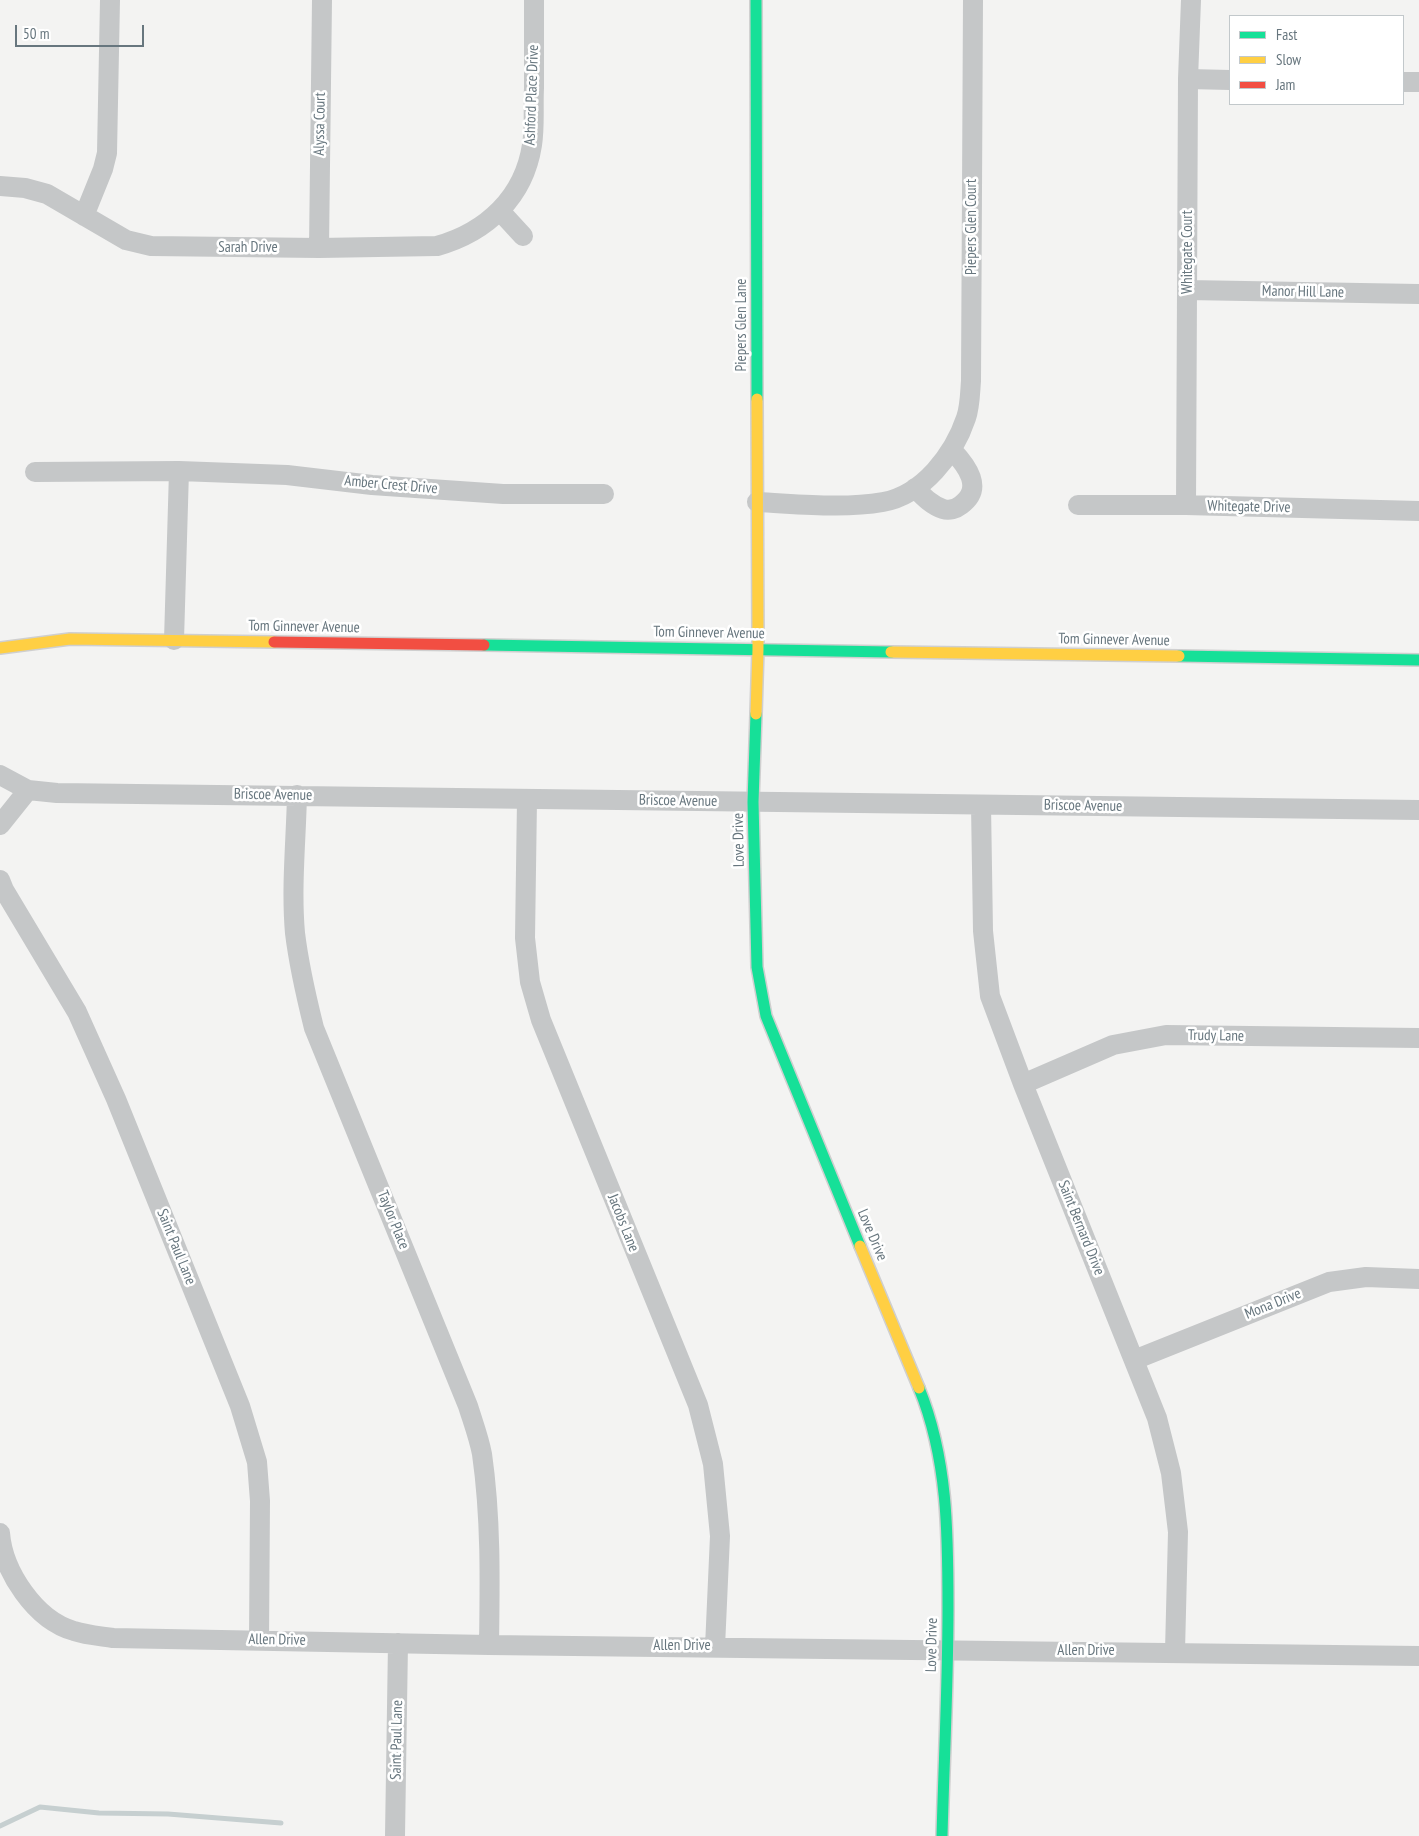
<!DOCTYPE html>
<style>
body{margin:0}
#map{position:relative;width:1419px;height:1836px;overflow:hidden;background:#f3f3f2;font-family:"PT Sans Narrow",sans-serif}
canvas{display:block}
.legend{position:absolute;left:1229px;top:15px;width:175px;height:90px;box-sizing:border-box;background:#fff;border:1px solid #c2c8cb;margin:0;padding:6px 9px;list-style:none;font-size:15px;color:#67767e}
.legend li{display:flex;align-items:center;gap:10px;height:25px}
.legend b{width:25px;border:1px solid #c2c8cb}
.scale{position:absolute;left:15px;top:25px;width:129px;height:22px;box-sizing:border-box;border:2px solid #67767e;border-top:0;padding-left:6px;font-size:15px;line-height:18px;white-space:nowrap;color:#67767e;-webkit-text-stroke:4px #fff;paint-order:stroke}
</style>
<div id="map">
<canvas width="1419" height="1836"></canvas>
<ul class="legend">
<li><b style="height:6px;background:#16e098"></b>Fast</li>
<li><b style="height:6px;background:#ffcf43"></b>Slow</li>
<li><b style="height:6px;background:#f24e42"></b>Jam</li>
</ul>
<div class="scale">50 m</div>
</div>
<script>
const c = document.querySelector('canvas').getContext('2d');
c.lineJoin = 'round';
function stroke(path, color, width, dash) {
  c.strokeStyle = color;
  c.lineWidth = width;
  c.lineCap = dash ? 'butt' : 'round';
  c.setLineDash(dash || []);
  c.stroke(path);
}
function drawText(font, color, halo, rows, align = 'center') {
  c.font = font + ' "PT Sans Narrow",sans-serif';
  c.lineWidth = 5;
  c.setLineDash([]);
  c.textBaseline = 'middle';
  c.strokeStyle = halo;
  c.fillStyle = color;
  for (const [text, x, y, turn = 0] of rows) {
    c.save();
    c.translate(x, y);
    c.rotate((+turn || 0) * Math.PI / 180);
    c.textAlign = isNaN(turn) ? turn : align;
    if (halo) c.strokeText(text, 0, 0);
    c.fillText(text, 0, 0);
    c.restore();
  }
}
stroke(new Path2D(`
 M0,1826L40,1807L99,1813L168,1814L281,1823`), '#c6cfd0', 5);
const fast = new Path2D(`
 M756,0L757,399
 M484,645L891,652
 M1179,656L1419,660
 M756,714L753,802L757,967L766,1016L860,1246
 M919,1388C948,1459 948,1534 948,1608C948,1684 944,1760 942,1836`);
const slow = new Path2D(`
 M0,648L70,639L274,642
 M891,652L1179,656
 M756,714L758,649L757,399
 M860,1246L919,1388`);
const jam = new Path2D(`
 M274,642L484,645`);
stroke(fast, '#cfcfcf', 14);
stroke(slow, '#cfcfcf', 14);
stroke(jam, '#cfcfcf', 14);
stroke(new Path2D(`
 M1188,79L1230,80
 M1403,82H1419
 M0,186L25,188L47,194L126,240L151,246L319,248L437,246C487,232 524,197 532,145C535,126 533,106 534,88C534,58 534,29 534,0
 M500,211L523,236
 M84,216L103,169L107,153L110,0
 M319,248L322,0
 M1187,290L1419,294
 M35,472L179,471L287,475L372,485L503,494H604
 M915,488C923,496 931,505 943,509C949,511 956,509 961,505C984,488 967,466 952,450
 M757,502C799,504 843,509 883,502C923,495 954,454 966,418C970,407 970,393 971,381L973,0
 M1078,505H1186L1419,511
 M1186,505L1188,79L1191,0
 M174,640L179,471
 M0,775L28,790L57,793L1419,810
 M297,795C296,841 291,888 295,933C299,966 306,996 314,1028L468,1406C473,1422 479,1438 482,1454C491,1517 490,1581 489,1645
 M527,800L525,938L530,982L541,1020L698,1405L713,1464L720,1536L715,1647
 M981,805L983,931L990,996L1023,1084L1157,1418L1171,1473L1178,1532L1175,1651
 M0,825L28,790
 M0,880L4,890L77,1012L116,1099L240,1406L257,1462L260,1501L259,1640
 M1023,1084L1113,1045L1166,1035L1419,1038
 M1134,1360L1329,1282L1366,1277L1419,1279
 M0,1533C3,1571 35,1620 74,1631C86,1635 100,1636 113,1638L489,1645L1419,1656
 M395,1836L398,1643`), '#c5c7c8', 20);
stroke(fast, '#16e098', 11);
stroke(slow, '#ffcf43', 11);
stroke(jam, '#f24e42', 11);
drawText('15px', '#67767e', '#fff', [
 ["Ashford Place Drive",532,95,-88],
 ["Alyssa Court",320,124,-89],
 ["Piepers Glen Court",972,227,-90],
 ["Sarah Drive",248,248],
 ["Whitegate Court",1188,252,-90],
 ["Manor Hill Lane",1303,292,1],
 ["Piepers Glen Lane",742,325,-90],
 ["Amber Crest Drive",391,485,5],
 ["Whitegate Drive",1249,507,1],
 ["Tom Ginnever Avenue",304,627,1],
 ["Tom Ginnever Avenue",709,633,1],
 ["Tom Ginnever Avenue",1114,640,1],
 ["Briscoe Avenue",273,795,1],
 ["Briscoe Avenue",678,801,1],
 ["Briscoe Avenue",1083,806,1],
 ["Love Drive",739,840,-91],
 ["Trudy Lane",1216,1036,1],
 ["Taylor Place",393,1220,68],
 ["Jacobs Lane",623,1223,68],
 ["Saint Bernard Drive",1081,1228,68],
 ["Love Drive",872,1235,67],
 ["Saint Paul Lane",176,1247,68],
 ["Mona Drive",1273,1304,-22],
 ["Allen Drive",277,1640,1],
 ["Love Drive",932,1645,-89],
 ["Allen Drive",682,1646],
 ["Allen Drive",1086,1651],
 ["Saint Paul Lane",397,1740,-89]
]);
</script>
